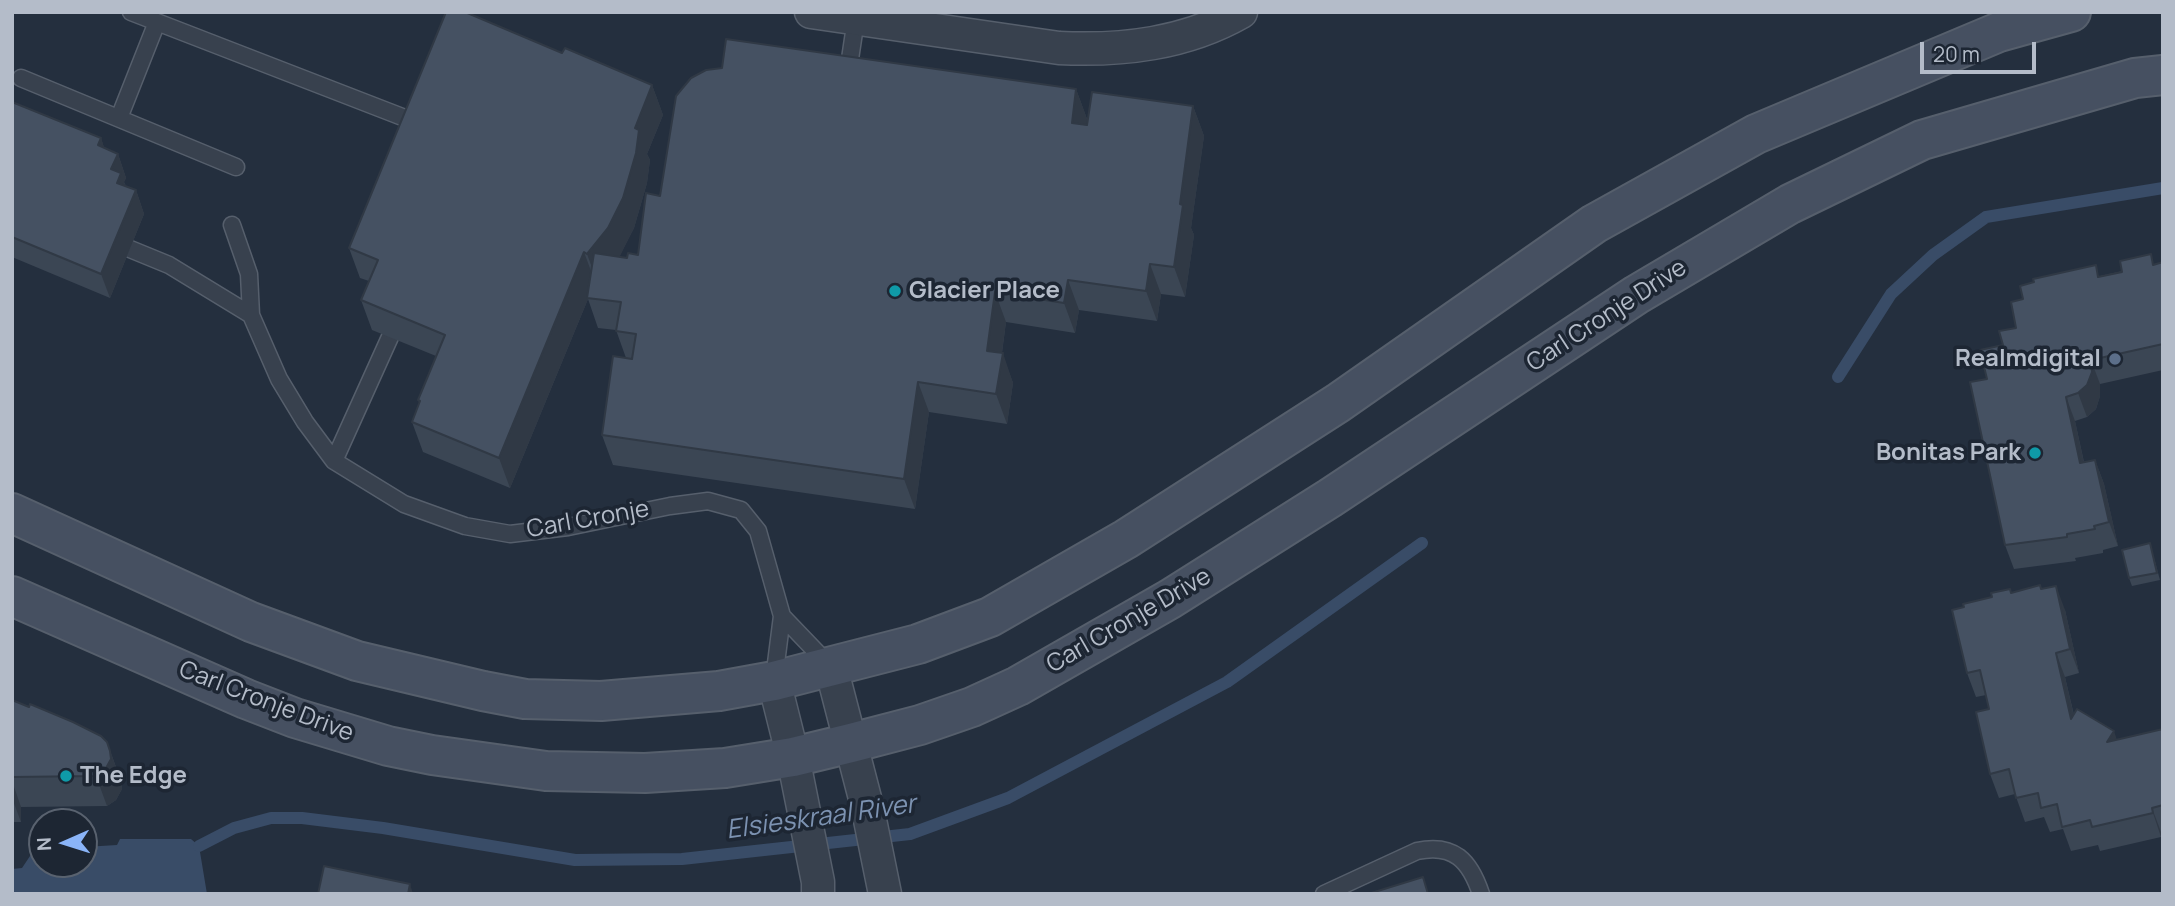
<!DOCTYPE html>
<style>
body{margin:0}
#map{position:relative;width:2175px;height:906px;overflow:hidden;background:#242f3e;font-family:Manrope,sans-serif}
canvas{display:block}
.frame{position:absolute;inset:0;border:14px solid #b4bcc9;pointer-events:none}
.north{position:absolute;left:28px;top:808px;width:70px;height:70px;box-sizing:border-box;background:#1d2633;border:2px solid #59626f;border-radius:50%;rotate:267deg;font-size:19px;font-weight:700;line-height:28px;text-align:center;color:#b4bcc9}
.north::after{content:'';display:block;margin:auto;width:24px;height:32px;background:#8ab4f8;clip-path:polygon(50% 0,100% 100%,50% 72%,0 100%)}
.scale{position:absolute;left:1920px;top:42px;width:116px;height:32px;box-sizing:border-box;border:4px solid #b4bcc9;border-top:0;padding-left:9px;font-size:21px;line-height:24px;white-space:nowrap;color:#b4bcc9;-webkit-text-stroke:5px #1d2633;paint-order:stroke}
</style>
<div id="map">
<canvas width="2175" height="906"></canvas>
<div class="frame"></div>
<div class="north">N</div>
<div class="scale">20 m</div>
</div>
<script>
const c = document.querySelector('canvas').getContext('2d');
c.lineJoin = 'round';
function paint(path, color) {
  c.fillStyle = color;
  c.fill(path, 'evenodd');
}
function stroke(path, color, width, dash) {
  c.strokeStyle = color;
  c.lineWidth = width;
  c.lineCap = dash ? 'butt' : 'round';
  c.setLineDash(dash || []);
  c.stroke(path);
}
function drawText(font, color, halo, rows, align = 'center') {
  c.font = font + ' Manrope,sans-serif';
  c.lineWidth = 7;
  c.setLineDash([]);
  c.textBaseline = 'middle';
  c.strokeStyle = halo;
  c.fillStyle = color;
  for (const [text, x, y, turn = 0] of rows) {
    c.save();
    c.translate(x, y);
    c.rotate((+turn || 0) * Math.PI / 180);
    c.textAlign = isNaN(turn) ? turn : align;
    if (halo) c.strokeText(text, 0, 0);
    c.fillText(text, 0, 0);
    c.restore();
  }
}
paint(new Path2D(`
 M120,839H191L199,846L207,894H12V869L22,868L34,850L42,849V864H84V847L117,845Z`), '#394c67');
stroke(new Path2D(`
 M1838,377L1891,294L1933,255L1986,217L2163,188
 M199,846L234,828L271,818H302L383,828L575,860L682,859L910,834L1008,798L1227,682L1422,543`), '#394c67', 12);
const service = new Path2D(`
 M131,12L423,125
 M21,78L236,167
 M847,79L856,19
 M119,118L157,22
 M232,225L249,274L251,315L279,379L305,422L334,461L404,504L465,526L510,534L568,527L670,506L708,501L741,510L758,531L782,616L774,679
 M130,249L169,265L251,315
 M334,461L390,337
 M782,616L829,665
 M1324,894L1417,851C1454,843 1470,861 1481,894`);
const minor = new Path2D(`
 M811,12L1059,48C1122,51 1185,44 1241,12
 M831,667L868,810L885,894
 M774,681L793,757L818,882V894`);
const secondary = new Path2D(`
 M12,513L251,622L357,661L483,691L525,699L601,701L719,691L774,681L918,644L990,617L1126,539L1338,403L1594,224L1756,134L1999,32L2071,12
 M12,596L246,699L295,718L388,746L432,755L546,771L645,773L725,768L793,757L851,743L920,725L972,707L1018,686L1170,599L1330,498L1636,295L1790,204L1922,140L2135,78L2163,75`);
stroke(service, '#565f6c', 19);
stroke(minor, '#565f6c', 35);
stroke(secondary, '#565f6c', 42);
stroke(service, '#38414e', 16);
stroke(minor, '#38414e', 32);
stroke(secondary, '#465061', 38);
paint(new Path2D(`
 M652,85L663,115L647,154L650,160L647,183L634,228L619,257L627,258L638,255L660,196L1076,89L1087,119L1086,125L1193,106L1204,136L1191,228L1194,235L1185,297L1161,294L1157,321L1079,310L1075,333L1006,322L1002,353L1013,383L1007,424L929,412L915,509L613,465L602,435L626,358L616,330L598,328L588,299L510,488L423,452L412,422L420,404L418,400L436,356L372,330L361,300L369,281L360,278L349,248Z
 M12,102L101,138L104,148L118,154L126,178L124,182L126,186L136,190L144,214L110,298L12,257Z
 M2163,262V370L2100,384V396L2096,409L2087,417L2075,421L2084,462L2095,460L2104,484L2118,546L2103,550V553L2075,558L2076,561L2014,569L2005,545L1987,379L2003,345L2016,328L2023,299L2100,276Z
 M2150,543L2160,580L2132,586L2129,578Z
 M2042,589L2065,610L2079,673L2065,677L2074,715L2117,740L2163,729V831L2161,832V837L2100,851L2098,845L2071,851L2063,829L2050,832L2044,817L2025,822L2015,794L1999,798L1990,774L1989,709L1986,695L1976,697L1967,673L1964,607Z
 M12,700L107,742L121,781L122,789L116,800L107,806L21,807V822H12Z`), '#3b4654');
paint(new Path2D(`
 M652,85L663,115L647,154L650,160L647,183L634,228L619,258L598,284L587,254L635,128Z
 M1076,89L1087,119L1082,153L1072,123Z
 M1193,106L1204,136L1191,228L1194,235L1185,297L1174,267L1180,204Z
 M101,138L109,162L98,145Z
 M118,154L126,178L124,182L130,197L120,192L111,169Z
 M136,190L144,214L110,298L101,274Z
 M584,252L595,282L510,488L499,458Z
 M1150,264L1161,294L1157,321L1146,291Z
 M1068,280L1079,310L1075,333L1064,303Z
 M995,292L1006,322L998,381L987,351Z
 M1003,353L1013,383L1007,424L996,394Z
 M2091,360L2100,384V396L2096,409L2087,417L2078,393Z
 M918,382L929,412L915,509L904,479Z
 M2066,397L2075,421L2089,487L2080,463Z
 M2095,460L2104,484L2118,546L2109,522Z
 M2056,586L2065,610L2079,673L2070,649Z
 M2056,653L2065,677L2080,743L2071,719Z
 M2114,731L2122,755L2107,742Z
 M110,751L121,781L122,789L116,800L107,806L96,776Z
 M12,781L21,807V822L12,798Z
 M2152,808L2161,832V837L2153,813Z
 M410,884L413,894H408Z`), '#303945');
const building = new Path2D(`
 M446,12H465L562,53L565,48L652,85L635,128L639,130L636,153L623,198L608,228L587,254L584,252L499,458L412,422L420,401L418,400L445,335L361,300L378,260L349,248Z
 M726,39L1076,89L1072,123L1087,125L1092,92L1193,106L1180,204L1183,205L1174,267L1150,264L1146,291L1068,280L1064,303L995,292L987,351L1003,353L996,394L918,382L904,479L602,435L613,356L632,359L636,334L616,331L621,302L587,298L594,253L627,258L628,253L638,255L646,193L660,196L676,96L691,78L706,70L722,68Z
 M12,102L101,138L98,145L118,154L111,169L121,173L117,183L136,190L101,274L12,237Z
 M2151,254L2153,265L2163,262V344L2091,360L2092,372L2087,385L2078,393L2066,397L2080,463L2095,460L2109,522L2094,526L2095,529L2067,534V537L2005,545L1970,382L1987,379L1980,350L2003,345L1999,331L2016,328L2011,302L2023,299L2020,286L2034,282L2033,279L2096,265L2098,277L2122,272L2120,261Z
 M2150,543L2157,573L2129,578L2122,550Z
 M2040,585L2041,589L2056,586L2070,649L2056,653L2071,719L2077,709L2114,731L2107,742L2163,729V805L2152,808L2153,813L2092,827L2090,820L2062,827L2057,804L2041,808L2038,793L2016,798L2009,769L1990,774L1976,712L1989,709L1980,670L1967,673L1952,610L1964,607L1963,604L1992,597L1991,593L2010,589L2011,593Z
 M12,700L29,707L30,704L73,722L101,736L107,742L110,751L111,759L105,770L96,776L12,777Z
 M324,866L410,884L408,894H318Z
 M1423,877L1428,894H1368Z`);
paint(building, '#455162');
stroke(building, '#303945', 2);
for (const [x, y, r, color] of [
 [895,291,7,"#0f9aa8"],
 [2115,359,7,"#5c6f8a"],
 [2035,453,7,"#0f9aa8"],
 [66,776,7,"#0f9aa8"]
]) {
  const dot = new Path2D();
  dot.arc(x, y, r, 0, 2 * Math.PI);
  c.fillStyle = color;
  c.fill(dot);
  stroke(dot, '#1d2633', 2.5);
}
drawText('bold 24px', '#b4bcc9', '#1d2633', [
 ["Glacier Place",909,291],
 ["Realmdigital",2101,359,"right"],
 ["Bonitas Park",2021,453,"right"],
 ["The Edge",80,776]
], 'left');
drawText('24px', '#b4bcc9', '#1d2633', [
 ["Carl Cronje Drive",1607,316,-33],
 ["Carl Cronje",588,520,-10],
 ["Carl Cronje Drive",1129,621,-30],
 ["Carl Cronje Drive",266,702,21]
]);
drawText('italic 26px', '#7c92b1', '#1d2633', [
 ["Elsieskraal River",821,818,-8]
]);
</script>
